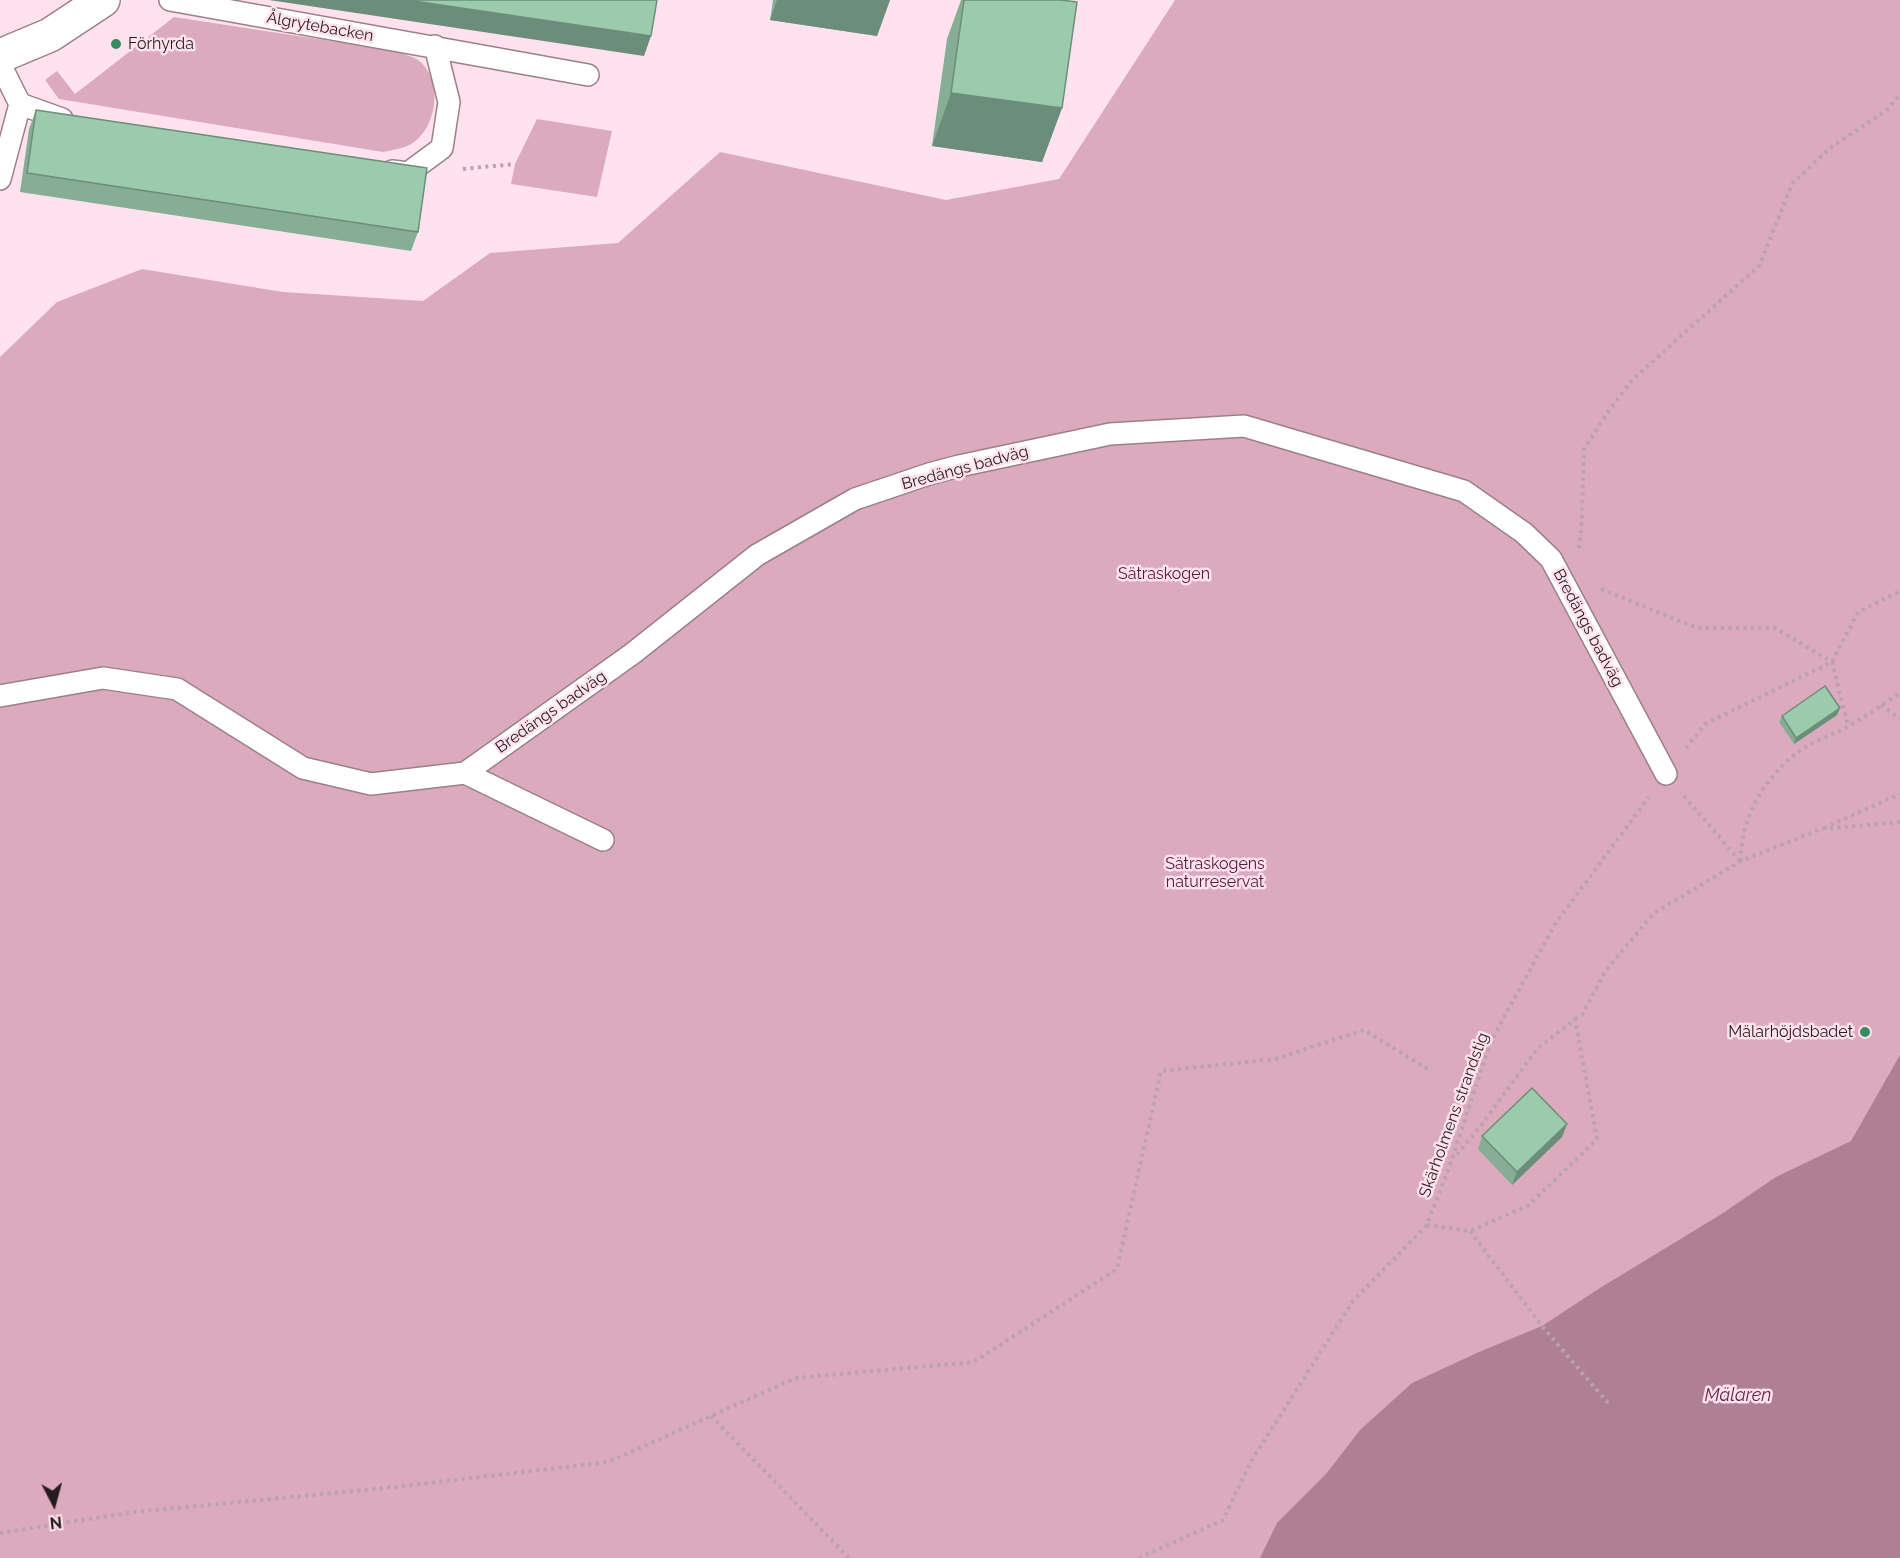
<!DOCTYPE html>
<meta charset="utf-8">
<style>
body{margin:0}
#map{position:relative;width:1900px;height:1558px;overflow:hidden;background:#ffe2ed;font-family:Raleway,sans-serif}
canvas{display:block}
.north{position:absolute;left:24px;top:1474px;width:60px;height:60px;-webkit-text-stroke:4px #ffe2ed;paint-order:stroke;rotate:174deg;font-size:16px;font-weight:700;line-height:24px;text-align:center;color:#261c20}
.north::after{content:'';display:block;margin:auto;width:21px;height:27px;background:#261c20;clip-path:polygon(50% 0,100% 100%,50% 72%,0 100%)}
</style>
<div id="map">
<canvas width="1900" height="1558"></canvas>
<div class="north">N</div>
</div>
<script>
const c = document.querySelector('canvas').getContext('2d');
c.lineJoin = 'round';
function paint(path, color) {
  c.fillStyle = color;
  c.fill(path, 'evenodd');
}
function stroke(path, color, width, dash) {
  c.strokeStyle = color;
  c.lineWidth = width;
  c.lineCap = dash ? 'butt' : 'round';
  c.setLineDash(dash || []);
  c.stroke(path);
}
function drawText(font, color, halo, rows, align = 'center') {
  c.font = font + ' Raleway,sans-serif';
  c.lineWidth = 5;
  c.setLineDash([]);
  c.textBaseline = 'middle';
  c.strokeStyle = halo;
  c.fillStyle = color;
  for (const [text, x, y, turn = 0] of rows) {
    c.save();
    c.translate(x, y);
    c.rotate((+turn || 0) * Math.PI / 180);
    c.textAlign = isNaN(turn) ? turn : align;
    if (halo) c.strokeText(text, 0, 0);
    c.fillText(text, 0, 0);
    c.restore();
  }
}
paint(new Path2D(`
 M1175,0H1900V1558H0V357L57,302L142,269L283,292L423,301L490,253L618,243L720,152L946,200L1059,179Z
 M174,17L396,51C402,54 412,56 418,60C443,78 438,125 414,142C407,148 393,150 383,152L59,99L45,80L57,71L75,94Z
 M537,119L612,131L597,197L511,184L515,164Z`), '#dbaabd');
paint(new Path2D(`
 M1900,1055V1558H1260L1277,1523L1326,1474L1360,1430L1412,1383L1479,1352L1542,1326L1600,1288L1720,1215L1776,1177L1851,1141Z`), '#af7f93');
const service = new Path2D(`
 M170,0L588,75
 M0,64L20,104L0,179
 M20,104L62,119
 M392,171L408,173L442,148L449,102L435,46
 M0,696L103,678L177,689L303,768L371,784L465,773L632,654L757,555L855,499L929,474L959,466L1110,434L1244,426L1464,491L1524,533L1551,559L1666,774
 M465,773L603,840`);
const minor = new Path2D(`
 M0,56L50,35L103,0`);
stroke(service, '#9b808a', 24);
stroke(minor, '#9b808a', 36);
stroke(new Path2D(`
 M463,169L515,164
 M1579,548L1582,518L1584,449L1608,412L1632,380L1759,266L1792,184L1830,148L1886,111L1900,94
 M1601,589L1697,628H1775L1832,662L1848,726
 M1881,705L1900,719
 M1686,748L1705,724L1832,662L1858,612L1900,591
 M1684,796L1740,861
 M1824,828L1900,794
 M1741,861C1740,815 1769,770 1807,746C1818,739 1830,736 1841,730C1862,720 1881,705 1900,693
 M1575,1019L1582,1015L1606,970L1654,913L1741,861L1821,829L1900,822
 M1427,1225L1470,1231L1529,1205L1597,1139L1575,1019L1537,1049L1480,1127L1455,1157
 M1470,1231L1542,1326L1608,1403
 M711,1416L849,1558
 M0,1533L134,1512L386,1488L608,1462L796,1378L974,1362L1117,1269L1161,1071L1275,1059L1364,1030L1429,1070
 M1139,1558L1223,1520L1250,1463L1353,1301L1427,1225L1452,1159L1490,1043L1555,924L1649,797`), '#baa3ac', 4, [3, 4.5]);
stroke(service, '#fff', 21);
stroke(minor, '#fff', 33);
paint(new Path2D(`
 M773,0H890L877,36L770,20Z
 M961,0H1061L1062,108L1042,162L932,146L947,39Z
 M36,110L418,232L411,251L20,192L29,129Z
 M1837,715L1794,744L1779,722L1782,716Z
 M1567,1124L1562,1137L1512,1185L1478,1149L1482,1136Z`), '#85ae95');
paint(new Path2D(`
 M269,0H407L651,36L644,56Z
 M777,0H890L877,36L770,20Z
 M951,93L1062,108L1042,162L932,146Z
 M1840,708L1837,715L1794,744L1796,738Z
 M1567,1124L1562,1137L1512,1185L1517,1172Z`), '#6c8d79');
const building = new Path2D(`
 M407,0H657L651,36Z
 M964,0H1061L1077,2L1062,108L951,93Z
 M36,110L427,168L418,232L27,173Z
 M1825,686L1840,708L1796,738L1782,716Z
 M1532,1088L1567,1124L1517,1172L1482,1136Z`);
paint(building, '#9bcaad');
stroke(building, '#6c8d79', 1.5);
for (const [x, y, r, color] of [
 [116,44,6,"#368c60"],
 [1865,1032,6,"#368c60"]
]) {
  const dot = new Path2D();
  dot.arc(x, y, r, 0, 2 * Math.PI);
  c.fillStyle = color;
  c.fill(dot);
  stroke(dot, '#ffe2ed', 2);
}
drawText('16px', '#261c20', '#ffe2ed', [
 ["Ålgrytebacken",320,27,10],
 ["Bredängs badväg",965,468,-15],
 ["Bredängs badväg",1588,628,62],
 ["Bredängs badväg",551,712,-35],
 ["Skärholmens strandstig",1454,1115,-70]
]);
drawText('16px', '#261c20', '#ffe2ed', [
 ["Förhyrda",128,44],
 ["Mälarhöjdsbadet",1853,1032,"right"]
], 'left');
drawText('16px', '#561b38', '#ffe2ed', [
 ["Sätraskogen",1164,574],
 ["Sätraskogens",1215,864],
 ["naturreservat",1215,882]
]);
drawText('italic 18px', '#642844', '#ffe2ed', [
 ["Mälaren",1738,1396]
]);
</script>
